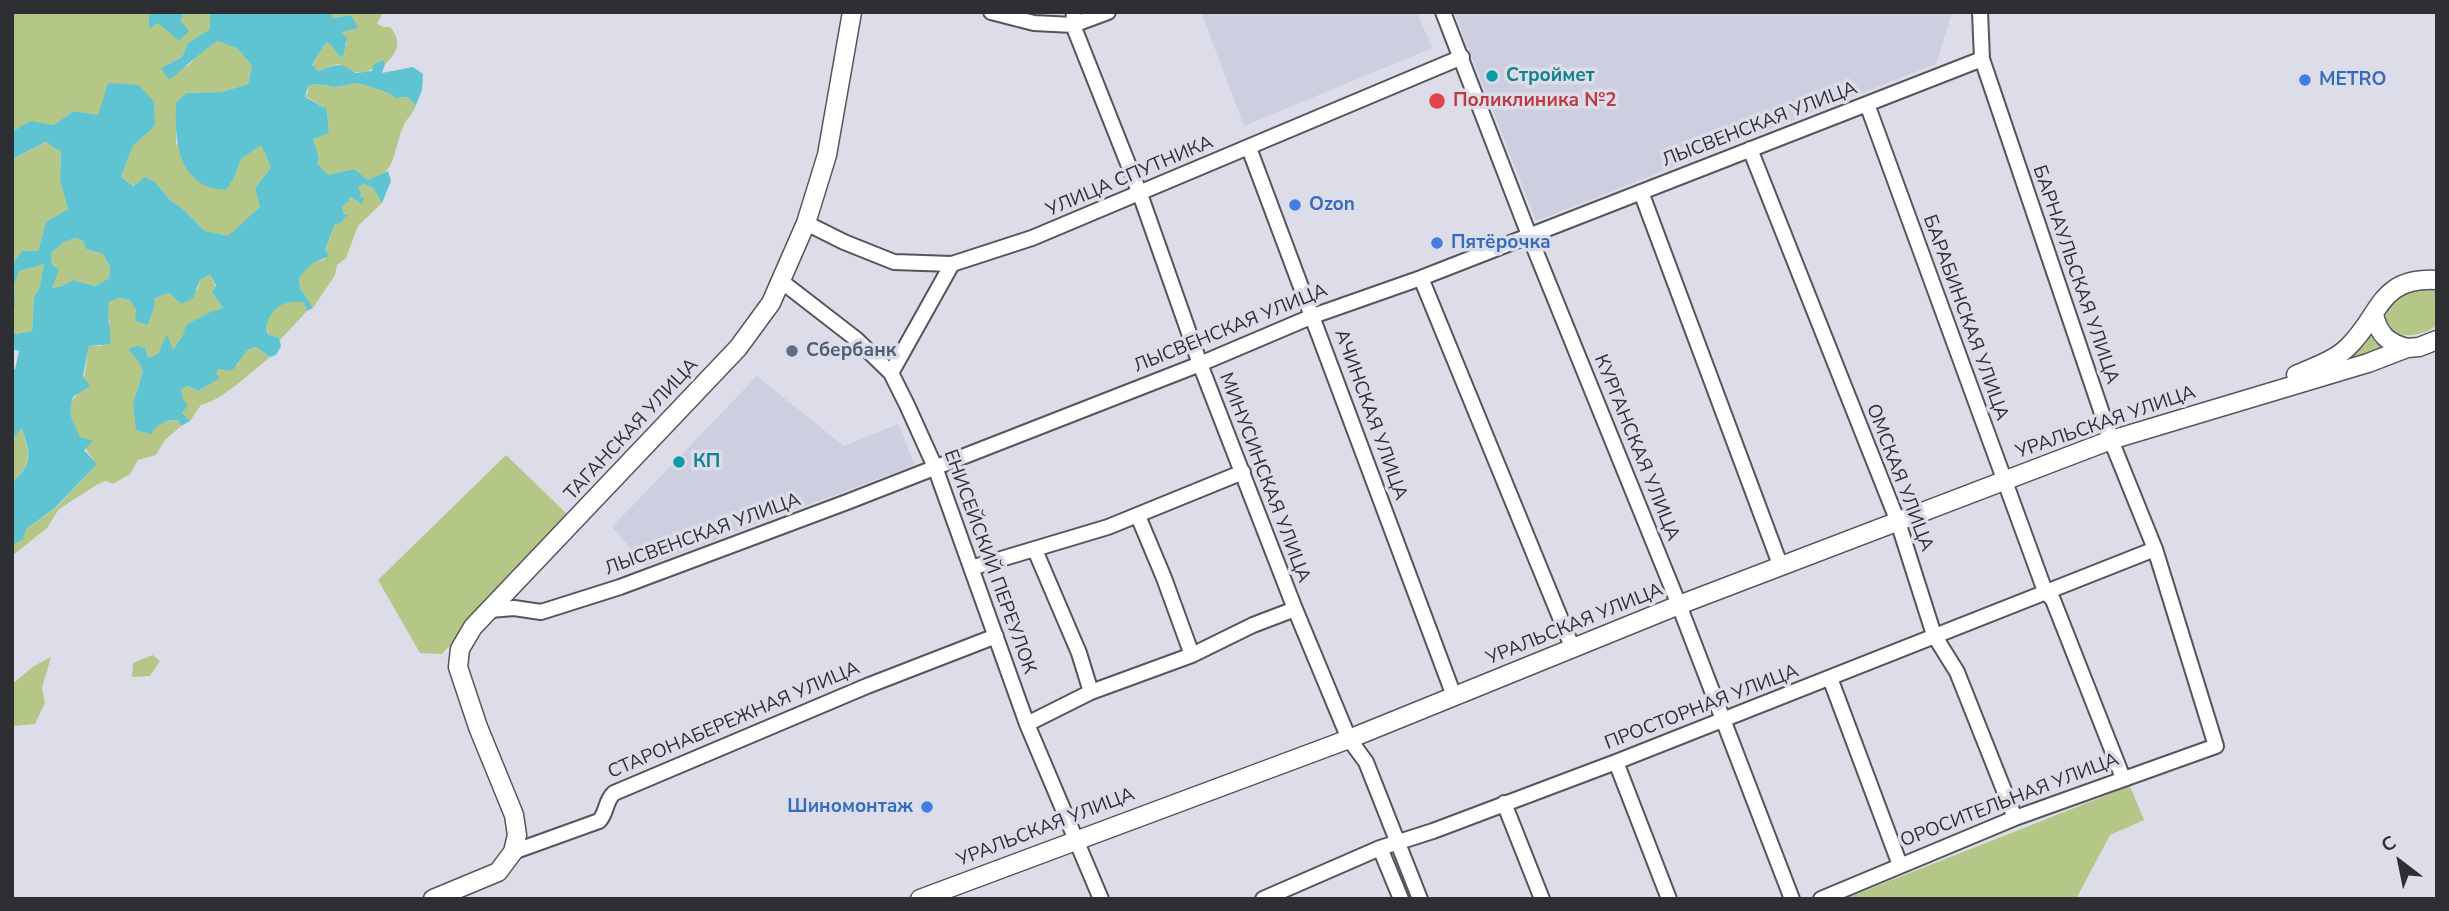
<!DOCTYPE html>
<meta charset="utf-8">
<style>
body{margin:0}
#map{position:relative;width:2449px;height:911px;overflow:hidden;background:#dcdde8;font-family:"Nunito Sans",sans-serif}
canvas{display:block}
.frame{position:absolute;inset:0;border:14px solid #2e2f33;pointer-events:none}
.north{position:absolute;left:2365px;top:827px;width:70px;height:70px;-webkit-text-stroke:5px #dcdde8;paint-order:stroke;rotate:328deg;font-size:19px;font-weight:700;line-height:28px;text-align:center;color:#2e2f33}
.north::after{content:'';display:block;margin:auto;width:24px;height:32px;background:#2e2f33;clip-path:polygon(50% 0,100% 100%,50% 72%,0 100%)}
</style>
<div id="map">
<canvas width="2449" height="911"></canvas>
<div class="frame"></div>
<div class="north">С</div>
</div>
<script>
const c = document.querySelector('canvas').getContext('2d');
c.lineJoin = 'round';
function paint(path, color) {
  c.fillStyle = color;
  c.fill(path, 'evenodd');
}
function stroke(path, color, width, dash) {
  c.strokeStyle = color;
  c.lineWidth = width;
  c.lineCap = dash ? 'butt' : 'round';
  c.setLineDash(dash || []);
  c.stroke(path);
}
function drawText(font, color, halo, rows, align = 'center') {
  c.font = font + ' "Nunito Sans",sans-serif';
  c.lineWidth = 7;
  c.setLineDash([]);
  c.textBaseline = 'middle';
  c.strokeStyle = halo;
  c.fillStyle = color;
  for (const [text, x, y, turn = 0] of rows) {
    c.save();
    c.translate(x, y);
    c.rotate((+turn || 0) * Math.PI / 180);
    c.textAlign = isNaN(turn) ? turn : align;
    if (halo) c.strokeText(text, 0, 0);
    c.fillText(text, 0, 0);
    c.restore();
  }
}
paint(new Path2D(`
 M1201,12H1417L1432,48L1244,126Z
 M1454,12H1952L1936,64L1536,221Z
 M757,376L844,446L898,424L915,465L646,566L612,527Z`), '#cdcfe1');
paint(new Path2D(`
 M12,12H149L150,28L158,23L181,21L184,12H210V29L188,43L182,57L161,68L188,66L199,53L218,41L238,49L252,66L248,84L222,92L186,93L176,104V144L234,178L241,159L261,144L271,167L255,188L261,207L228,237L205,231L183,209L170,200L155,182L145,177L135,186L121,177L133,146L155,126L74,111L53,125L30,122L12,132Z
 M332,12H383L377,24L384,27H390C402,40 398,53 385,64L382,60C365,78 358,74 338,64L318,71L312,66L326,42L331,44L339,56L347,43L342,32L351,15L333,18Z
 M358,83L389,93L396,98L407,97L416,105C413,114 407,118 404,125C393,147 398,175 368,180L354,169L328,175L317,163L319,158L312,138L329,133L327,109L305,96L308,93V86L316,84L335,87Z
 M47,142L61,152L60,180L68,209L46,222L38,251L12,264V159Z
 M363,184L373,188L382,203L358,226L346,258L337,265L335,275L313,308L300,288L299,276L313,263L325,259V251L335,224L344,220L346,214L343,213L341,206L349,197L361,203L358,187Z
 M75,238L83,241L86,249L103,254L110,267L109,278L95,286L73,280L62,286L51,288L55,267L51,260V253L64,242Z
 M45,263L40,287L34,297L32,331L14,334L12,331L14,286L19,271Z
 M210,273L223,308L210,312L187,325L183,335L173,351L167,336L158,354L139,362L143,372L133,403L156,426L163,422L178,420L181,426L165,440L156,455L138,460L130,474L113,484L106,481L98,484L59,509L47,528L12,556V546L22,539L26,529L56,508L97,464C87,453 68,421 70,407C72,397 78,396 81,389C85,380 87,356 89,346H101L110,324L107,311L109,302L120,298L130,300L148,325L154,308L155,298L169,293L181,304L198,289L200,280Z
 M2427,288L2437,290V325C2421,337 2394,342 2385,320C2389,296 2406,292 2427,288Z
 M293,300L304,303L307,311L280,340L279,337L269,335C261,317 277,305 293,300Z
 M2366,329L2375,342L2385,350L2363,359L2339,362Z
 M256,347L270,357C253,371 221,401 201,405L190,421L182,413L184,409L181,389L188,386L198,391C210,385 212,380 218,369L238,365C241,356 247,349 256,347Z
 M22,428C29,456 34,460 12,483V440Z
 M506,455L568,515L442,654L420,653L378,580Z
 M153,655L160,661L150,676L132,677L133,663Z
 M51,657L42,688L45,703L35,724L12,726V684L34,666Z
 M2130,786L2144,820L2110,835L2076,899H1844Z`), '#b5c787');
paint(new Path2D(`
 M149,12H184L181,21L189,31L179,41L158,23L149,29Z
 M210,12H332L333,18L351,15L358,28L342,32L347,38L343,57L339,56L331,45L326,42L312,65L318,71C337,65 339,61 356,73L372,71L373,65L383,60L385,64L382,73L413,67L423,74L422,90L416,105L407,97L396,98L389,93L358,83L335,87L316,84L308,86L305,97L327,109L329,133L313,139L319,158L317,163L328,175L354,169L368,180L388,171L391,181L382,203L373,188L363,184L358,187L361,194L360,197L364,198L362,204L350,197L348,202L342,206L343,213L347,215L341,223L335,224L325,250L329,256L313,263L299,277L300,288L313,308L307,311L304,303C285,297 264,312 267,332L269,335L279,337L281,346L276,355L270,357L256,347C243,349 241,363 231,371L218,369L216,374L220,378L198,391L188,386L181,389L183,399L188,405L182,413L190,421L181,426L178,420C165,420 157,424 151,434L136,430L133,403L143,372L139,362L128,349L137,346L145,348L148,358L158,354L167,334L173,350L183,335L186,325L210,312L223,308L212,292L216,286L210,274L200,280L193,298L181,304L169,293L155,298L154,308L148,325L135,321L136,310L130,300L120,298L109,302C106,316 112,330 110,344L89,346L83,376L90,386L73,397C67,417 73,420 80,437L93,441L84,450L97,464L55,508L26,529L23,539L12,546V483C34,461 30,456 22,428L12,440V370L15,369L19,351L12,349V331L15,334L32,331L34,297L40,287L44,264L19,271L14,286L15,307H12V264L22,251H38L46,222L68,209L60,180L61,152L46,142L12,159V132L30,121L53,125L74,111L98,115L108,83L139,85L154,102L155,126L133,146L121,177L134,186L145,177L155,182L170,200L183,209L205,231L228,236L260,207L255,188L271,167L261,145L241,159L234,178L226,190C219,189 210,188 204,185C175,170 175,131 176,103L186,93L222,92L248,84L252,66L238,49L218,41C200,52 186,67 169,80L161,68L182,57L188,43L210,29ZM75,238L83,241L86,249L103,254L110,267L109,278L95,286L73,280L62,286L52,288L59,269C51,266 51,260 51,253L64,242Z`), '#5fc4d1');
const minor = new Path2D(`
 M991,12L1034,23L1073,25L1108,12
 M1074,12L1073,25L1140,194L1200,364L1295,609L1349,739L1366,762L1420,899
 M1443,12L1529,235L1679,605L1792,899
 M1867,104L2045,591L2053,600L2123,778
 M1249,148L1454,696
 M1750,149L1898,522L1934,635L1957,672L2015,818
 M1641,192L1781,567
 M806,223L844,242L894,262L952,264L1032,238L1462,57
 M1421,278L1573,649
 M781,281L856,339L891,373L907,405L935,467L1027,724L1101,899
 M891,373L952,264
 M1138,516L1164,578L1192,655
 M1035,550L1079,653L1091,692
 M971,568L1108,527L1243,472
 M490,610L514,608L541,612L620,587L847,502L1200,364L1313,316L1421,278L1982,59
 M1830,678L1900,865
 M1027,724L1091,692L1192,655L1253,625L1295,609
 M1616,762L1669,899
 M1504,803L1542,899
 M1380,848L1401,899
 M513,852L599,821C607,813 605,801 614,793L867,686L996,636
 M1263,899L1380,848L1433,831L1616,762L2155,549
 M1821,899L2015,818L2216,746L2155,549L2111,440L1982,59L1980,12`);
const major = new Path2D(`
 M2374,315C2379,335 2388,343 2407,348
 M2296,375C2313,367 2334,361 2348,347C2382,314 2378,277 2437,280
 M433,899L498,872L513,852L517,835L514,815L478,727L458,667L460,649L473,627L738,348L771,303L806,223L827,155L852,12
 M920,899L1349,739L1679,605L2111,440L2368,363L2407,348L2419,347L2437,340`);
stroke(minor, '#54555e', 18);
stroke(major, '#54555e', 21);
stroke(minor, '#fff', 14);
stroke(major, '#fff', 18);
for (const [x, y, r, color] of [
 [1492,76,7,"#0f9aa8"],
 [2305,80,7,"#3f7fe0"],
 [1437,101,9,"#e0444e"],
 [1295,205,7,"#3f7fe0"],
 [1437,243,7,"#3f7fe0"],
 [792,351,7,"#5c6f8a"],
 [679,462,7,"#0f9aa8"],
 [927,807,7,"#3f7fe0"]
]) {
  const dot = new Path2D();
  dot.arc(x, y, r, 0, 2 * Math.PI);
  c.fillStyle = color;
  c.fill(dot);
  stroke(dot, '#dcdde8', 2.5);
}
drawText('bold 19px', '#0d838f', '#dcdde8', [
 ["Строймет",1506,76],
 ["КП",693,462]
], 'left');
drawText('bold 19px', '#366cbe', '#dcdde8', [
 ["METRO",2319,80],
 ["Ozon",1309,205],
 ["Пятёрочка",1451,243],
 ["Шиномонтаж",913,807,"right"]
], 'left');
drawText('bold 19px', '#be3a42', '#dcdde8', [
 ["Поликлиника №2",1453,101]
], 'left');
drawText('19px', '#2e2f33', '#dcdde8', [
 ["ЛЫСВЕНСКАЯ УЛИЦА",1760,125,-21],
 ["УЛИЦА СПУТНИКА",1130,177,-23],
 ["БАРНАУЛЬСКАЯ УЛИЦА",2075,275,71],
 ["БАРАБИНСКАЯ УЛИЦА",1965,318,70],
 ["ЛЫСВЕНСКАЯ УЛИЦА",1231,329,-22],
 ["АЧИНСКАЯ УЛИЦА",1370,415,70],
 ["УРАЛЬСКАЯ УЛИЦА",2106,423,-19],
 ["ТАГАНСКАЯ УЛИЦА",632,430,-47],
 ["КУРГАНСКАЯ УЛИЦА",1636,448,68],
 ["МИНУСИНСКАЯ УЛИЦА",1264,478,69],
 ["ОМСКАЯ УЛИЦА",1899,478,69],
 ["ЛЫСВЕНСКАЯ УЛИЦА",703,535,-20],
 ["ЕНИСЕЙСКИЙ ПЕРЕУЛОК",989,562,70],
 ["УРАЛЬСКАЯ УЛИЦА",1575,625,-22],
 ["ПРОСТОРНАЯ УЛИЦА",1702,708,-21],
 ["СТАРОНАБЕРЕЖНАЯ УЛИЦА",734,721,-23],
 ["ОРОСИТЕЛЬНАЯ УЛИЦА",2010,801,-21],
 ["УРАЛЬСКАЯ УЛИЦА",1046,828,-21]
]);
drawText('bold 19px', '#4e5e75', '#dcdde8', [
 ["Сбербанк",806,351]
], 'left');
</script>
